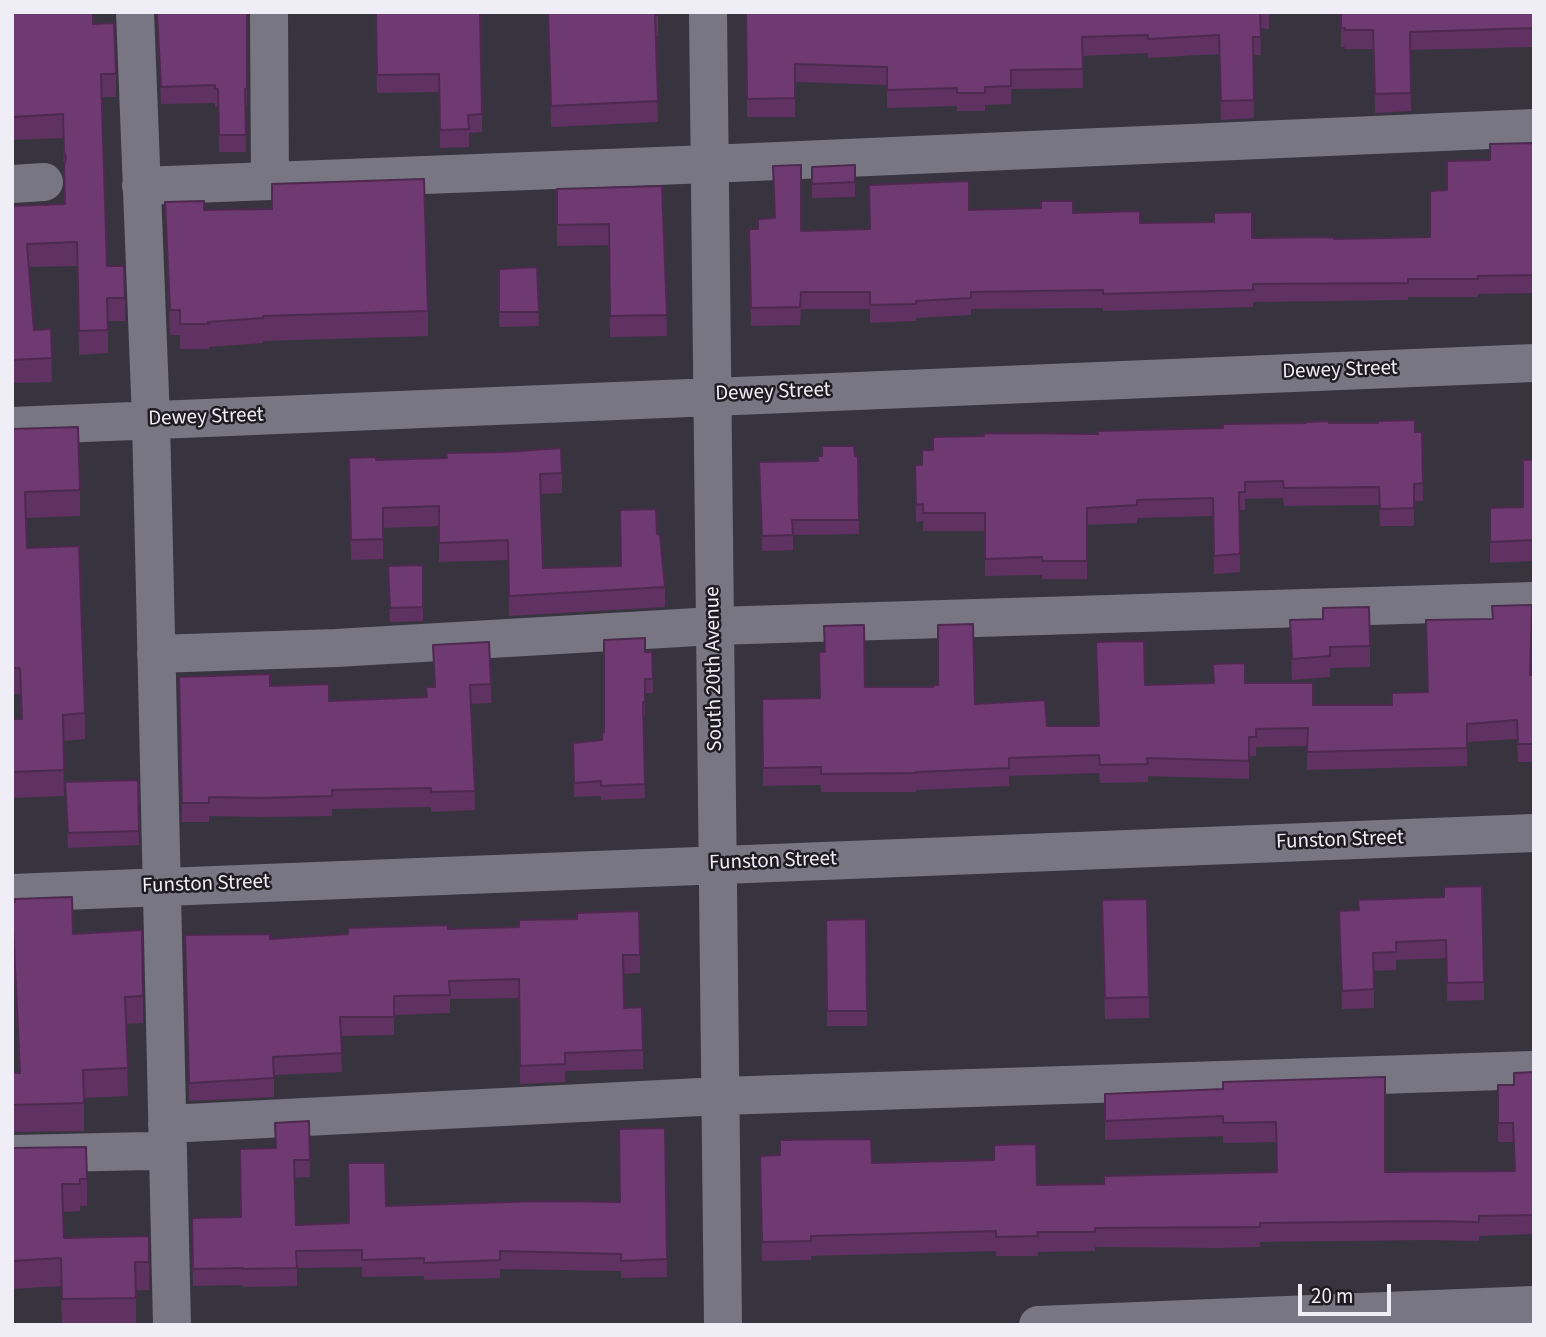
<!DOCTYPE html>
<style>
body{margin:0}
#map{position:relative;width:1546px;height:1337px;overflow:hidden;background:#37343f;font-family:"Source Sans 3",sans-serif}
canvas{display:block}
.frame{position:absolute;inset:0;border:14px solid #efedf5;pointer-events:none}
.scale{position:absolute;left:1298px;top:1284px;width:93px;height:32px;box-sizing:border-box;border:4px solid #efedf5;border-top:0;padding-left:9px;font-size:21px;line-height:24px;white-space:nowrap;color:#efedf5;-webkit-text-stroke:5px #1e1c22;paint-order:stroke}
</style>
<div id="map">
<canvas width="1546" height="1337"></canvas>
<div class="frame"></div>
<div class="scale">20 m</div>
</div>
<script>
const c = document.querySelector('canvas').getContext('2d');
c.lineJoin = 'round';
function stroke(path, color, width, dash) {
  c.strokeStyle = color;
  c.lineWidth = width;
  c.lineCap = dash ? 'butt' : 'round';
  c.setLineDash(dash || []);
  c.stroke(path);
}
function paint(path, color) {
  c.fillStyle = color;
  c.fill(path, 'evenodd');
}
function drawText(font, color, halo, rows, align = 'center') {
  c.font = font + ' "Source Sans 3",sans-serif';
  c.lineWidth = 5;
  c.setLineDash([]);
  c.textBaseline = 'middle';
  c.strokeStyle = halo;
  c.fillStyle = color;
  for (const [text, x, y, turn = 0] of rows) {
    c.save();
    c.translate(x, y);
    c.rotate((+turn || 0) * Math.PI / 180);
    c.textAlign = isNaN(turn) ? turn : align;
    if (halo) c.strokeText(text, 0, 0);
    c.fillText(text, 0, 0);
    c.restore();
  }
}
stroke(new Path2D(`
 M135,12L151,420L172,1325
 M269,12L270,181
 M708,12L723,1325
 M12,184L44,182
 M141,186L709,164L1534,128
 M12,426L1534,363
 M156,654L336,648L714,626L1534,601
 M12,893L1534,833
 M167,1124L720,1096L1534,1070
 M12,1154L149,1151
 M1038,1325L1534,1305`), '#797684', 38);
paint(new Path2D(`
 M12,12L93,24L116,74V97H102L107,266L125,298V321H108V353L79,355L77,266L29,267L34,330L51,329L52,382L12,383V206L65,204L63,138L12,140Z
 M157,12H247V106H245L246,152H219L218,107H215V103L161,104Z
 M375,12L482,114V132L469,133V147L440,148L439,92L377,93Z
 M548,12H658V36H656L658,122L551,127Z
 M746,12H1269V29L1260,28L1261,55H1253L1254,118L1221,120L1219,54L1148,58V53L1082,56L1083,88L1011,89V104L985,105V111H957V106L887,108V85L795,82V117H747Z
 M1341,12H1534V47L1410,50L1411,111L1375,113L1373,49H1345V47H1341Z
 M1534,143V293L1478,294V297H1408V300L1253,302V307L1103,311V308L971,309V315L916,318V321L870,323V309H801L800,325L751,326L749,229H758L775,218L773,166L801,231L869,229L969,210L1073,213L1140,223L1252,238L1334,239L1430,237L1447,190L1490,160Z
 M855,165V197L812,198V167Z
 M272,184L428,311V336L263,341V343L209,347V349H180V335H170L165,202L204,210L272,209Z
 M662,186L667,336L610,337L609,245L557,246V189Z
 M537,267L539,326L499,327V269Z
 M1329,423L1415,432H1422L1423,501H1414V526H1380L1379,505L1284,506L1283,498L1245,499V510H1240V572L1214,574L1213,516L1137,518V523L1087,525V579H1042V575L985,576V531H923V521L916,522L915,465H922L933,450L1098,434Z
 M12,429L80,490V516L26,518L27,548L85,713V739L63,741L64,796L12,798V719H21L20,694H12Z
 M855,456H858L859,534L793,535V550L762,551L759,462L818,461Z
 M349,458L562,473V493L541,494L543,568L621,566L620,510L657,534L665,587V607L509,616L508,560L439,562V526L383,528V559L351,560Z
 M1534,460V561L1490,563V508L1523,507Z
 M423,565V621L390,622L388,580Z
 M1290,620L1370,646V667L1330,668V677L1292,680Z
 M1426,620L1532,624L1531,675H1534V762H1518L1517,739L1467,742V766L1307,770V746L1256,747V756H1249V779L1148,776V782L1100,783L1099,773L1009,776V786L916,790V792H821V785L763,786L762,699L820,698L824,652V626L865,687L975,704L1047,726H1098L1096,642L1145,685L1245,683L1313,705H1392L1428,692Z
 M433,645L491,684V703L471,704L475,810L431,812V807L332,809V816L260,817L209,816V822H182L179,696L270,686L329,701L426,697L434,687Z
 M645,652L653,679V693H645V716H643L645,798L601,800V796L574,797L573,758L602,740L604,732Z
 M138,780L139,845L68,848L65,782Z
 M1444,897L1484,982V1000L1447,1001L1446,958L1396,960V970L1374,971V1008L1342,1009L1339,911L1358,910Z
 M12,902L73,934L143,996V1023L126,1024L128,1096L84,1098V1131L12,1132V1073H19L12,929Z
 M866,919L867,1026H827L826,920Z
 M1102,922L1149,997V1018L1105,1019Z
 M448,929L640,955V973L623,974L624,1008L643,1050V1069L565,1071V1082L520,1084L519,998L450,999V1013L394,1015V1035L341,1036L342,1072L274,1075V1097L189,1101L185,954L270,939Z
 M1534,1072V1234L1479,1236V1241L1426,1240L1260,1242V1247L1219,1248L1095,1247V1251L1038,1252V1256H996V1251L811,1256V1260L762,1261L760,1156L872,1163L1037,1185L1104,1184L1276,1172V1142L1223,1143V1136L1105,1140V1094L1223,1089L1385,1172L1514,1171L1513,1142H1498V1085H1514Z
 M309,1121L310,1177L295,1178L296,1225L349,1223L386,1206L620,1202L665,1128L667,1277L621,1278V1271L500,1269V1278L424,1280V1276L362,1277V1267L297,1268V1286L243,1287V1285L193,1286L192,1218L241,1217L275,1148V1123Z
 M12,1148L87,1179V1206H80V1211L63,1212L64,1238L149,1236V1290H136V1325H62L61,1286L12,1289Z`), '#5f3261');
const building = new Path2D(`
 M12,12H93V24L114,23L116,74H101L107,266H124L125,298H107L108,330L79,331L77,242L27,244L34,330L51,329L52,358L12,360V206L65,204L64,166L66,158L64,151L63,114L12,117Z
 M157,12H247V89H245L246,135H219L218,89H215V85L161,87Z
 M376,12H480L482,114L468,115L469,129L440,130L439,74L377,75Z
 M548,12H658V15H655L658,101L551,106Z
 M746,12H1260L1261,37H1253L1254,100L1221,101L1219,35L1148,39V35L1082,37L1083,69L1011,70V86L985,87V93H957V88L887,90V67L795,64V98L747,99Z
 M1341,12H1534V28L1410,32L1411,93L1375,94L1373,30H1345V28H1341Z
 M1534,143V275L1478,276V279H1408V283L1253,284V290L1103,294V290L971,292V298L916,301V304L870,305V292H801L800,307L751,308L749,229H758V219L775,218L773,166L801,165V231L870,229L869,185L969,181V210L1041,208V201H1073V213L1140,211V223L1214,222V213L1252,212V238L1334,237V239L1430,237V191L1447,190V161L1490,160V144Z
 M855,165V182L812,184V167Z
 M424,179L428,311L263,316V318L208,322L209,324H180V310H170L165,202L204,201V210L272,209V184Z
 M662,186L667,315L610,316L609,224L557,225V189Z
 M537,267L539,312H499V269Z
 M1415,420V432H1422L1423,483L1414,484V508L1380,509L1379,487L1284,488L1283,481L1245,482V492H1239L1240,554L1214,556L1213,498L1137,500V505L1087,508V561H1042V557L985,559V513H923V504L916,505L915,465H922V450H933V437L984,436V433L1098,434V431L1223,428V424L1306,423V422L1329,421V423H1378V421Z
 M78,427L80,490L25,492L27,548L79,546L85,713L63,715L64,770L12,772V719H22L20,668H12V429Z
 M822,446H854L855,456H858L859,520H792L793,535L762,536L759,462L818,461V456H822Z
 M561,448L562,473L540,474L543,568L621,566L620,510L656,509L657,534L660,535L665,587L509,596L508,540L439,543V506L383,508V539L351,540L349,458L376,457V460L447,458L446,453L505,452Z
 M1523,460H1534V540L1490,542V508L1523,507Z
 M423,565V607L390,608L388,566Z
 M1532,605L1530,675H1534V744H1518L1517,720L1467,724V748L1307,752L1308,728L1256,729V737H1249V761L1147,758L1148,764L1100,765L1099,755L1009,758V768L916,772V773L821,774V767L763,768L762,699L820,698L819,652H825L824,626L864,625L865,687H933V685H938V625L973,624L975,704L1045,700L1047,726H1099L1096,642L1144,641L1145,685L1214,683L1213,664L1245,663V683H1313V705H1392V693L1428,692L1426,620L1493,619L1492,606Z
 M1369,607L1370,646L1330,647V656L1292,659L1290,620L1323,619V608Z
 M645,638V652H652L653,679H645V702H643L645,784L601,786V781L574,783L573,743L602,740V733L604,732V640Z
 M489,642L491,684L470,685L475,791L431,792V788L332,790V796L260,798L209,797V803H182L179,677L270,674V686L329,684V701L427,697L426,687H435L433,645Z
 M138,780L139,831L68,833L65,782Z
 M1482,886L1484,982L1447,983L1446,940L1396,942V952L1373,953L1374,989L1342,991L1339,911L1359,910L1358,900L1444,897V887Z
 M72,897L73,934L142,930L143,996L125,997L128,1068L83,1070L84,1103L12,1105V1073H20L12,902H15V899Z
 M1147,899L1149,997L1105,998L1102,900Z
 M639,911L640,955H623L624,1008L642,1007L643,1050L565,1053V1064L520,1066L519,979L449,981L450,995L394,996V1017H340L342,1053L273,1057L274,1078L189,1083L185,935L270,934V939L348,934V928L448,925V929L519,927V920L577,919V913Z
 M866,919L867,1011H827L826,920Z
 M1534,1072V1215L1479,1216V1222L1426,1221L1260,1223V1227L1095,1228V1232H1037L1038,1236L996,1237V1231L811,1236V1241L762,1242L760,1156L780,1155V1140L871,1139L872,1163L994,1160V1145L1036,1144L1037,1185L1104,1184V1176L1277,1172L1276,1122L1223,1123V1116L1105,1121V1094L1223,1089V1082L1385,1077V1172L1515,1171L1513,1123H1498V1085H1514V1073Z
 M309,1121L310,1160H294L296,1225L349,1223L348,1163H385L386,1206L542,1201L620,1202L619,1129L665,1128L667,1259L621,1261V1254L500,1251V1260L424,1263V1258L362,1260V1250L296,1251L297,1268L243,1269V1268L193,1269L192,1218L241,1217L240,1149L276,1148L275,1123Z
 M86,1147L87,1179H80V1184H62L64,1238L149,1236V1262H135L136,1298L62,1299L61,1258L12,1261V1148Z`);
paint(building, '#6e3a71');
stroke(building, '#4d294f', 2);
drawText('21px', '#efedf5', '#1e1c22', [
 ["Dewey Street",1340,371,-2],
 ["Dewey Street",773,393,-2],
 ["Dewey Street",206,418,-2],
 ["South 20th Avenue",715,669,-91],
 ["Funston Street",1340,841,-2],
 ["Funston Street",773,862,-2],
 ["Funston Street",206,885,-2]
]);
</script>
